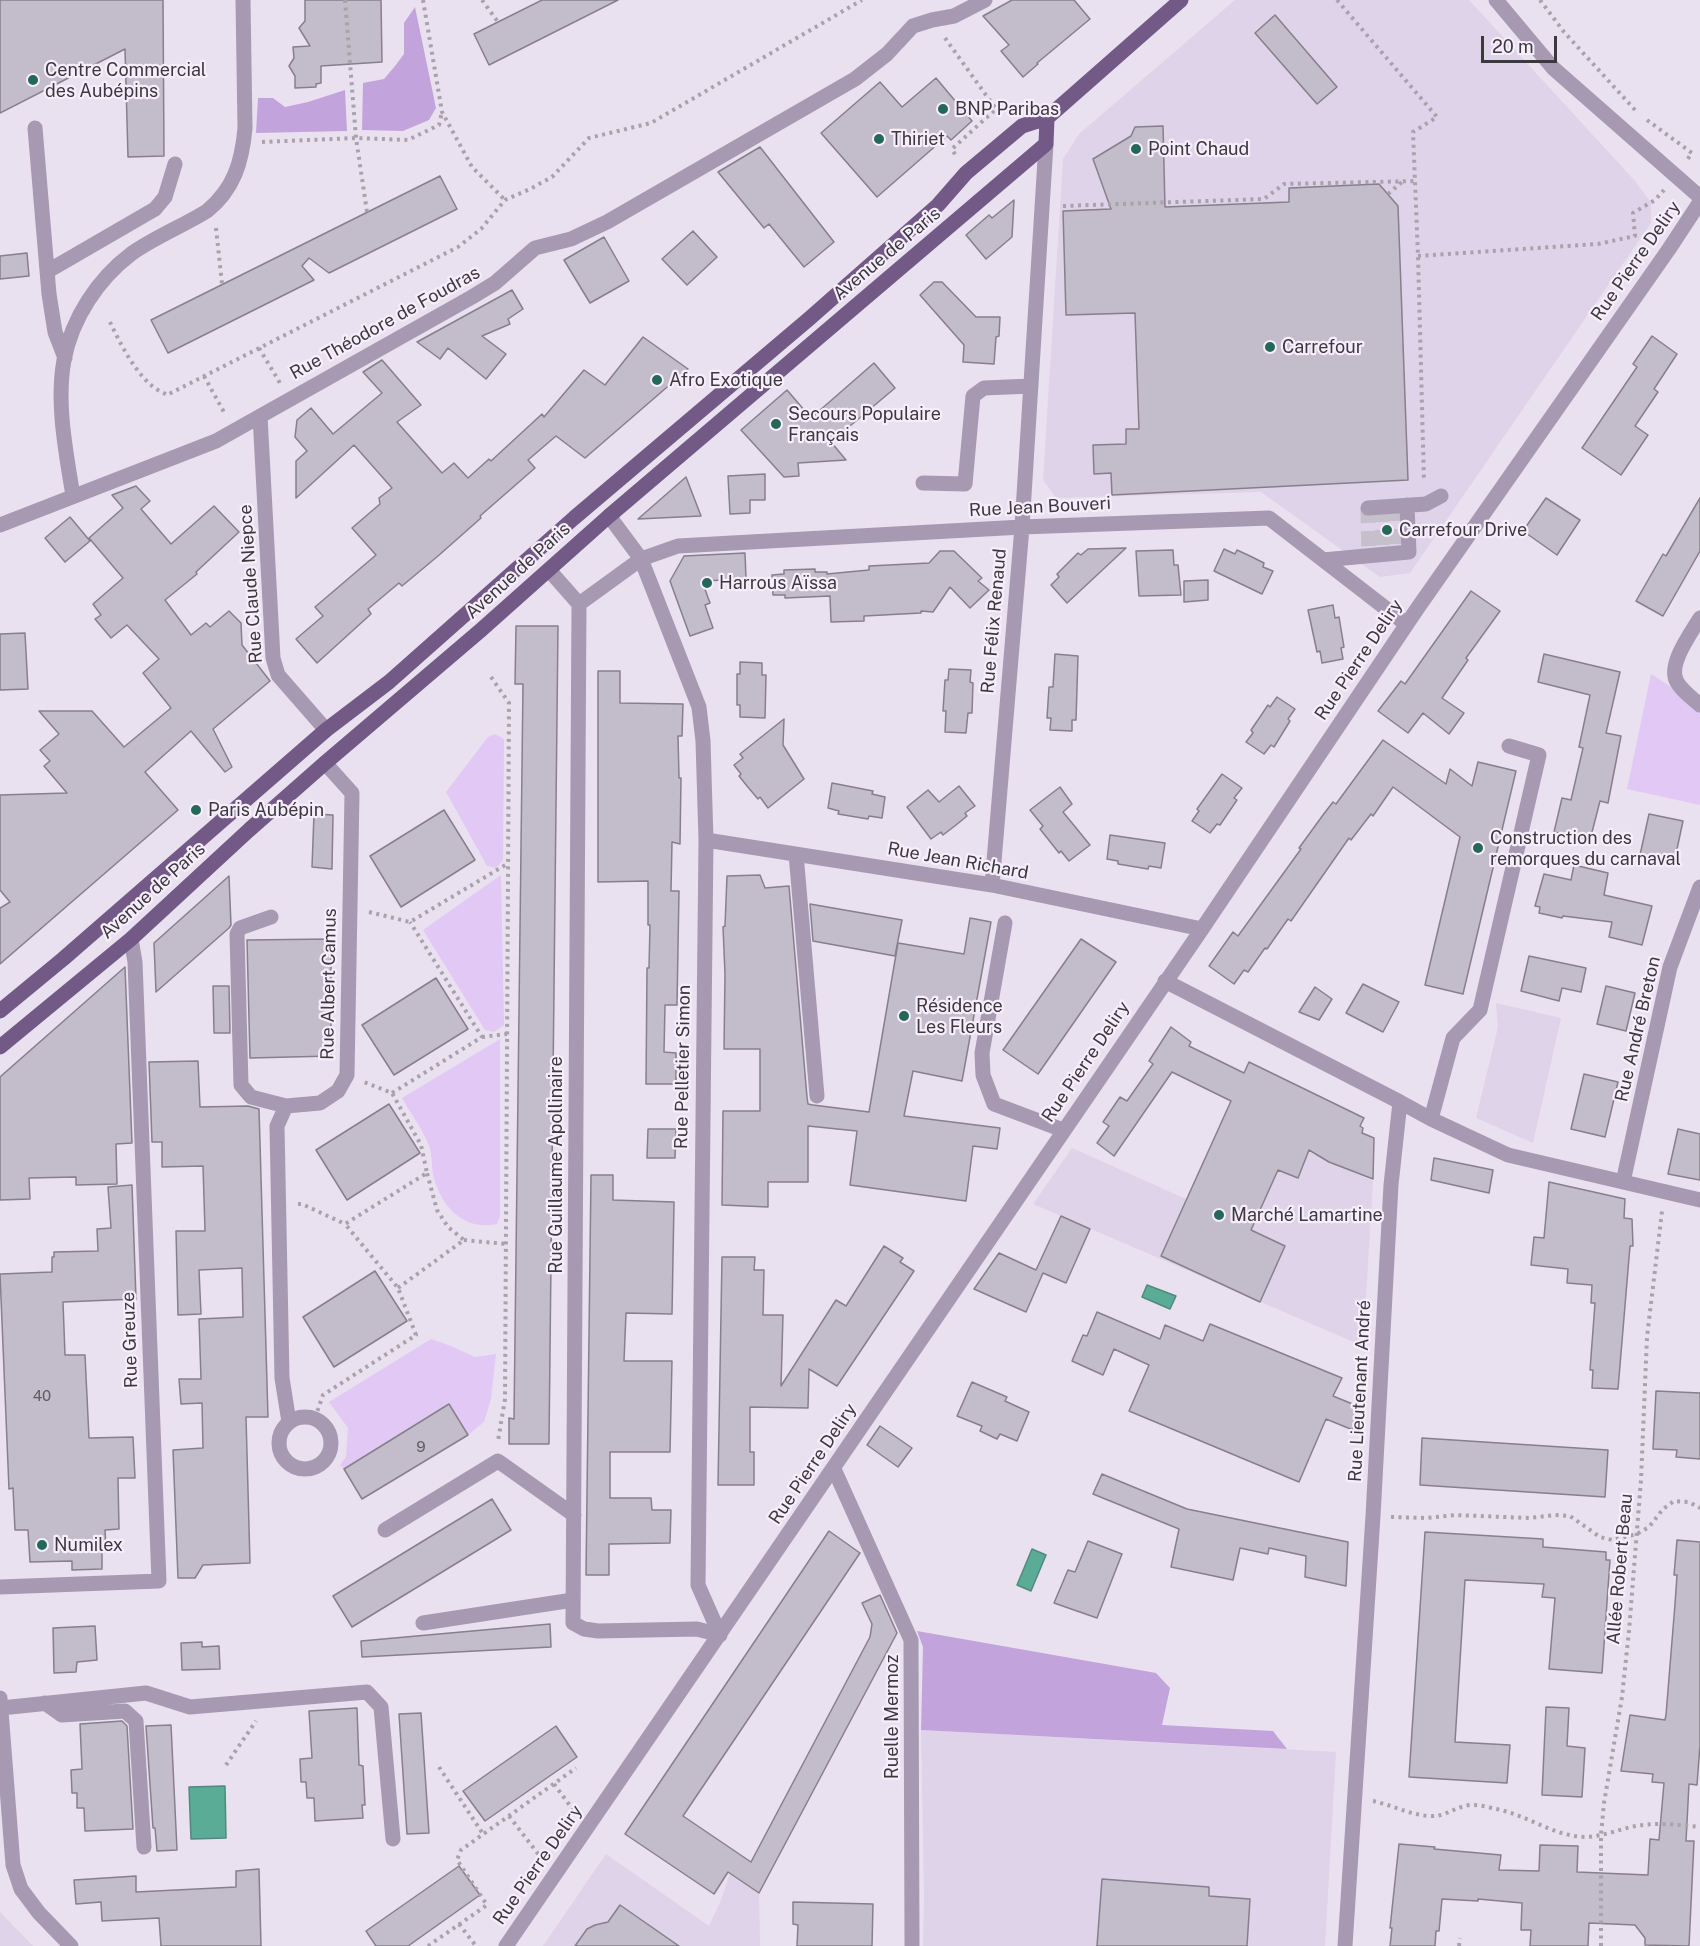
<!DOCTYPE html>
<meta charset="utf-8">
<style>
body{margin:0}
#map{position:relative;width:1700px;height:1946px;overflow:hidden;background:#e9e1ef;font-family:"Public Sans",sans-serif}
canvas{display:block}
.scale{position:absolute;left:1481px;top:36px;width:76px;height:27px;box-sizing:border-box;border:3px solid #3c393e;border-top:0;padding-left:8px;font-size:18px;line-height:21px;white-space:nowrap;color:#3c393e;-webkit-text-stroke:4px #f6eefc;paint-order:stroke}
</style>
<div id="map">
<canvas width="1700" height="1946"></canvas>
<div class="scale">20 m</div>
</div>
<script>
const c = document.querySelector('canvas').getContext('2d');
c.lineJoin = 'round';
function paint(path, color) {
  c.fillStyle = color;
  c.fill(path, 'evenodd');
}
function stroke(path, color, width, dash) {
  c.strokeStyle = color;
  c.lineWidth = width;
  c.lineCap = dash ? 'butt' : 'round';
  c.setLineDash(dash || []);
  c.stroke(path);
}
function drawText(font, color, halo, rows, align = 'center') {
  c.font = font + ' "Public Sans",sans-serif';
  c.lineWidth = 4.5;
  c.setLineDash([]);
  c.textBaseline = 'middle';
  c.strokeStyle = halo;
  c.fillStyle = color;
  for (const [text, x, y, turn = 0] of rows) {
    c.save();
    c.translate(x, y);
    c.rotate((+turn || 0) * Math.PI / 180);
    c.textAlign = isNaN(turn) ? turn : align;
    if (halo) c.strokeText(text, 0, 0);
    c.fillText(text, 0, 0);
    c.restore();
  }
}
paint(new Path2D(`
 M1235,0H1469L1635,181L1651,203V223L1410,573L1380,577L1261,492L1056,498L1043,480L1063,159L1079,134Z
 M1496,1003L1561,1018L1533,1143L1476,1118L1498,1027Z
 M1225,1114L1373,1181L1363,1346L1033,1204L1072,1148L1186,1199Z
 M921,1730L1336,1752L1325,1946H923L924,1897Z
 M606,1854L709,1926L721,1900L730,1873L759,1893L760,1946H543Z
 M0,1912L33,1946H0Z`), '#ded3e8');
paint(new Path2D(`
 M1651,674L1700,706V805L1627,789Z
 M495,734L504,739L503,860L496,868L487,866L446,792L488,737Z
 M501,875L504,1025L494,1032L485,1030L423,930Z
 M500,1039V1216L497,1224C465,1231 442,1208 434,1178C431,1168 433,1156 429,1146C423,1129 410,1113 402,1098Z
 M431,1339L451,1346L475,1357L496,1354L491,1399L484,1422L468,1435L449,1405L344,1469L340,1465L346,1457L348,1428L329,1402Z`), '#e1c8f5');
paint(new Path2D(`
 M415,7L436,108L429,120L403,131L362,130L363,83L384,79L395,66L404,54V23Z
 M345,90L347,131L256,133L258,98H273L285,107L308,102Z
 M917,1631L1156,1673L1170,1688L1162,1725L1273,1731L1287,1749L921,1730L923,1647Z`), '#c3a3dc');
const water = new Path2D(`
 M1147,1285L1176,1296L1170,1309L1142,1297Z
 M1032,1549L1046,1555L1031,1591L1017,1585Z
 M225,1786L226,1838L191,1839L189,1787Z`);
paint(water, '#5aac96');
stroke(water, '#518a7c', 1.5);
const building = new Path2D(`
 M0,0H163L164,156L128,157L125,49L0,113Z
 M305,0H381L382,62L321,66V83L316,84V87L295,88V76L289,66L294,58L293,47L310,46L299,28L305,21Z
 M542,0H618L489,65L474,34Z
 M1012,0H1074L1090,19L1037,63L1038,64L1023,77L1001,51L1009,45L983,16Z
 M1275,15L1337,87L1317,104L1255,33Z
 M936,78L972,121L951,140L947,136L877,197L821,133L880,82L902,107Z
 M1163,126L1165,207L1289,202V188L1379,184L1398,206L1408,480L1112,495L1111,473L1094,474L1093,445L1126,444V429H1139L1135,313L1066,315L1063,211L1111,209L1093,159L1131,136L1135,127Z
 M760,147L834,242L804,267L769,224L764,228L718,172Z
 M440,176L457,209L329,273L309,258L302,266L314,280L168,353L151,320Z
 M1014,200L1012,237L986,259L966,235L989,215L992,218Z
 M693,231L717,257L687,285L662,259Z
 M604,237L629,281L590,303L564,260Z
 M27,253L29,276L0,279V256Z
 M934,282H942L976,317H1000L999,336L996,337L994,364L963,362L964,345L920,295Z
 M512,290L523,309L508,319L510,324L482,336L506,354L486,379L448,348L440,359L417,342Z
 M1652,336L1677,354L1654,389L1658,392L1635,426L1648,435L1621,475L1582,448L1637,367L1633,364Z
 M643,337L688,369L585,458L556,436L528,460L535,468L480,516L481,518L438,556L402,586L399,583L368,609L371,614L317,663L296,639L323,616L315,607L376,555L352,528L380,504L379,498L392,488L354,445L296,498V461L307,451L295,437L297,420L311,408L333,434L382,393L363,372L382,360L421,405L397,422L442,473L454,463L468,478L489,459L491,461L542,414L544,417L584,370L605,385Z
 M874,363L895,388L831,442L846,460L798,463L799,476L784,477L741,430L787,390L811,418Z
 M765,474V500H750V513L730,514L728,476Z
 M686,477L701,516L638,519Z
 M136,486L150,501L141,509L171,544L214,506L239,532L196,572L197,574L165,600L191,635L206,623L210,627L229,611L241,623L242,645L270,681L213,729L232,767L225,772L191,731L145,772L178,810L0,964V908L10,902L0,890V795L67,793L44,766L50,761L40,750L59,734L39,711H92L124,747L171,708L143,673L159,659L127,625L111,638L95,619L101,615L93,604L123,578L89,538L123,508L112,495Z
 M1546,498L1580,520L1557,555L1523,531Z
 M1700,498V551L1663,616L1636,601L1663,554L1666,556Z
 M70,517L90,541L65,562L45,538Z
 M1126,548L1067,603L1051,585L1059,577L1057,574L1078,553L1081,555L1088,549Z
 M1224,549L1235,554L1237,550L1250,556L1264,563L1263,567L1273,571L1262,594L1214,571Z
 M1173,550L1174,565H1178L1181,595L1139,596L1136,551Z
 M940,551H954L982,578L978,581L989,590L970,608L950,587L933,612L921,611V613L864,616V621L831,622L830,596L785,598V595H773L772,575L784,574V570L815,569V572H827V574L869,570V566L929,563Z
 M745,553L746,579L702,581L710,603L705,605L713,628L690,636L670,581L684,556Z
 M1208,580V600L1184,602V581Z
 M1471,591L1500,611L1466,658L1468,660L1442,698L1464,713L1449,734L1423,713L1408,733L1378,711L1401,681L1405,684Z
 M1333,605L1335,618L1339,617L1344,647L1341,648L1343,659L1322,663L1320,651L1317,652L1308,610Z
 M516,626H558L549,1444H509V1418L514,1419L523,684H515Z
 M25,633L28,689L0,690V634Z
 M1055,654L1078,656L1076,720H1072V731L1050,730L1051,718H1047L1049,687H1053Z
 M1544,654L1620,672L1606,733L1621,736L1608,803L1600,801L1590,840L1554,832L1562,798L1571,800L1583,748L1579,747L1590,695L1538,682Z
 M740,662L762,663V675H766L765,718L740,717V705H737V674H740Z
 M949,669L971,670L970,682L973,683L972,713H968L966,733L945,732L946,711H943L945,680H948Z
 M598,671H620V703L683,704L682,736H678L679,778H681L680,844L672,842L671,891H679L677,1005H665L664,1052L676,1053V1084H646L647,968H649L650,925H648V881L598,882Z
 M1277,697L1295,709L1288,719L1290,721L1274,747L1271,745L1264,754L1246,742L1253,733L1251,730L1260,717L1268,705L1270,707Z
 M784,719L783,745L804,779L768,808L760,797L758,799L747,786L739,776L741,774L734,765L743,758L740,754Z
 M1383,740L1446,784L1450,769L1472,786L1478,762L1516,771L1463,994L1425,985L1460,837L1393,787L1373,816L1371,814L1351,840L1349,838L1291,921L1288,919L1267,949L1265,948L1248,972L1244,970L1234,984L1209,966L1233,932L1238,936L1301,849L1299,848L1323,815L1333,802L1336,804Z
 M1222,774L1242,788L1234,798L1237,800L1220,825L1217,824L1210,833L1192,821L1199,811L1197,809Z
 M832,783L873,791L872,794L885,797L882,818L869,816L868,819L838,814L839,811L828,808Z
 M959,786L975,806L965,813L967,816L956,825L943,835L941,832L931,839L907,807L928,790L939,802Z
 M1060,787L1072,804L1063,812L1090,845L1069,861L1061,851L1059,853L1040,829L1043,826L1030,810Z
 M444,810L475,860L401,907L370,856Z
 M314,814L333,815L332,869L312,867Z
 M1649,814L1683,821L1674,863L1640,855Z
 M1110,835L1165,843L1161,868L1149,866L1148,869L1118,864V861L1107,859Z
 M1574,865L1608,873L1604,895L1652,906L1642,945L1609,937L1612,922L1563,916L1562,918L1539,913L1540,907L1535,906L1544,874L1571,880Z
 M760,875L765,888L789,886L807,1097L808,1104L813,1105L869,1112L898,943L964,954L970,918L991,922L962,1081L913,1071L904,1116L1000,1128L997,1149L973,1146L966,1201L850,1185L857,1131L808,1126V1182H768V1207L722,1205L723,1111H760V1049H724L725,974L723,927L725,926L727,876Z
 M229,876L231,925L229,928L156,992L154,943Z
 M810,904L902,920L895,956L813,941Z
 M331,939V1056L250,1058L247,940Z
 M1081,939L1116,962L1038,1074L1003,1050Z
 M1529,956L1586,968L1581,992L1562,988L1559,1001L1521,991Z
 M125,967L132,1143L116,1144L117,1184L76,1185V1177L29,1178L30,1199L0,1200V1077Z
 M436,978L468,1029L394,1075L362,1025Z
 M1363,984L1399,1002L1383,1032L1346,1013Z
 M213,986H229L230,1033H214Z
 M1606,986L1635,993L1626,1031L1597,1024Z
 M1315,987L1332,999L1319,1020L1299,1012Z
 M1171,1027L1191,1042L1189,1046L1244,1073L1249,1062L1364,1118L1360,1126L1363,1128L1362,1133L1374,1138L1373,1179L1329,1162L1309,1150L1298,1178L1278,1170L1251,1230L1285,1246L1260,1302L1161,1256L1231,1101L1172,1072L1114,1156L1097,1143L1109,1126L1103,1122L1120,1097L1127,1101L1153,1064L1149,1061Z
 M198,1061L200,1107L248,1106L259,1109L268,1417H246L250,1563L203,1565L195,1578H178L173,1450L203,1448L202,1403L181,1404L179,1379H201L199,1319L243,1317L242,1268L199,1270L201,1314L178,1315L176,1231H205L203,1166L162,1167V1142H152L149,1062Z
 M1584,1074L1618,1082L1605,1137L1571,1129Z
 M389,1104L420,1153L347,1200L316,1150Z
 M648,1129H676L675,1158H647Z
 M1678,1129L1700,1134V1180L1668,1174Z
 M1434,1158L1493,1170L1489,1193L1431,1180Z
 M591,1175H613V1200L674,1202L672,1314L626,1313L624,1361H672L670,1452H610V1498H651L652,1510H671L670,1543L609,1544V1575H586Z
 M1549,1182L1625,1199L1624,1218L1632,1219L1633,1246H1630L1618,1389L1592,1388L1593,1370H1590L1595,1303H1591L1592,1285L1567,1283L1568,1269L1531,1265L1534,1237L1544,1238Z
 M132,1185L136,1299L63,1302L65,1355H85L89,1438L133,1437L135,1478H118L119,1529L105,1530L106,1549L102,1550V1569L72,1570V1561L30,1562L28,1530H15L13,1488L9,1489L0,1274L52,1272V1257H54V1252L98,1251L97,1229L111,1228L108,1187Z
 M1061,1216L1090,1229L1066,1283L1043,1273L1026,1312L974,1289L999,1253L1036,1270Z
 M884,1246L903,1258L900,1262L914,1271L837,1386L809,1369L808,1408L750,1407V1452H754V1485H718L722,1257H755L754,1270H764L763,1315H783L781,1386L836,1300L846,1306Z
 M375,1271L407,1321L334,1367L303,1317Z
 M1097,1312L1160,1339L1165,1325L1203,1341L1210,1324L1342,1378L1333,1396L1355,1405L1353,1430L1326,1419L1299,1482L1129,1411L1149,1365L1114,1349L1103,1375L1072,1361L1083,1335L1087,1336Z
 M972,1382L1007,1397L1005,1401L1029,1412L1017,1441L1000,1434L997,1439L980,1431L982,1426L957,1416Z
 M1656,1391L1700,1393V1459L1676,1457L1677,1450L1653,1449Z
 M449,1404L468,1435L362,1499L344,1469Z
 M880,1426L912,1448L898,1467L867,1445Z
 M1422,1438L1608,1450L1605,1497L1420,1485Z
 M1102,1474L1187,1509L1348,1542L1346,1586L1305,1577L1306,1556L1269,1548L1268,1554L1240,1548L1233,1580L1171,1567L1179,1529L1093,1494Z
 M492,1499L511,1530L352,1627L333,1596Z
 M829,1531L860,1553L683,1816L751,1862L870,1637L872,1624L862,1603L880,1595L897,1633L759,1893L728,1872L714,1894L625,1834Z
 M1425,1532L1543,1539V1547L1606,1552V1560H1610L1602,1673L1549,1669L1555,1598L1542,1597L1544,1584L1465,1580L1455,1742L1510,1745L1507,1783L1409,1777Z
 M1677,1540L1700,1542V1745L1697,1785L1689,1784L1686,1841H1694L1689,1946L1645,1945V1938L1635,1925L1589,1923L1588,1946H1530L1531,1930H1521L1522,1903L1478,1899V1901L1442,1899L1439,1931H1436L1435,1946H1390L1392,1928H1390L1399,1844L1435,1847L1434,1849L1501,1855L1499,1870L1539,1871L1540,1845L1578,1846L1577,1872L1648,1875L1650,1839L1659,1840L1664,1783L1652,1782L1653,1774L1621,1771L1630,1715L1665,1720L1666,1715L1675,1604L1677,1575H1674Z
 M1088,1541L1122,1554L1097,1618L1054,1603L1068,1570L1075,1572Z
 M550,1624L551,1647L362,1657L361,1641Z
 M95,1626L97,1660L77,1662L76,1672L54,1673L53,1628Z
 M202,1642V1647L219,1646L220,1669L182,1670L181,1643Z
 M1546,1707L1569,1708L1567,1746L1585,1748L1582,1797L1542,1795Z
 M357,1708L359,1765L363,1766L365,1805H362L363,1818L315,1821L314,1798H307L306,1782H301L300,1759L312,1758L309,1711Z
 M421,1713L429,1833L407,1834L399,1714Z
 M122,1721L127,1726L133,1829L85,1831L84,1808H77V1793H72L71,1770L82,1769L80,1724Z
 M171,1725L177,1850L157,1851L155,1828H153L146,1726Z
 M556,1726L577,1757L485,1821L463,1791Z
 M459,1866L480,1895L408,1946H376L366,1931Z
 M259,1869L261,1946H161L159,1918L102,1921L101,1902L76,1904L74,1880L136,1876V1892L236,1887V1871Z
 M1102,1879L1209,1887V1896L1250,1899L1247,1946H1097Z
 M793,1902L873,1904L872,1946H797L798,1925L793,1924Z
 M620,1905L679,1946H575L587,1929L595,1925L608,1922Z`);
paint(building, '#c3bcca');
stroke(building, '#867f8c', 1.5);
stroke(new Path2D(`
 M1394,506L1396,553
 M1381,507L1383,555
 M1368,508L1369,556`), '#c6bfcc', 15, [15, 8]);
stroke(new Path2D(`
 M345,0L356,138L367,212
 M423,0L442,112L472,167L505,200
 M482,0L498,22
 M1337,0L1437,117L1413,132L1418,256L1424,482
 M1540,0L1564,32L1636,111
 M945,38L996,109L952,149L956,156
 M1647,120L1692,153L1687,160
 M262,142L356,138L408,140L439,125L442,112
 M1388,194L1403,181
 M1063,206L1264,199L1284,184L1416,181
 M216,228L222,284
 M1418,256L1598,244L1635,236L1633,213L1655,200L1664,190
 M110,322C120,343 133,369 151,385C155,389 162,392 167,395L458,247L481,229L505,200L530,189L552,177L589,138L651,123L862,0
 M259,348L280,383
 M204,376L225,414
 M491,677L509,703L505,1399L498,1441
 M369,912L410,922L507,864
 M482,1037L507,1034
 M392,1093L482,1037L410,922
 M298,1204H302L345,1224L427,1173L421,1145L392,1093L364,1082
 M464,1240L506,1244
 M398,1288L464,1240L448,1227L437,1210L427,1173
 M315,1418L323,1395L416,1335L398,1288L345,1224
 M1391,1517L1427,1518L1455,1515L1529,1518L1555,1515L1570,1516L1600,1537L1612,1540L1637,1534L1649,1527L1663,1509L1674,1501L1689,1502L1700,1508
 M226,1765L256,1721
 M439,1767L483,1834
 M554,1784L574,1811
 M1373,1801C1392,1805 1410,1815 1430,1816C1444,1817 1452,1809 1465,1806C1474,1803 1487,1807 1496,1809C1528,1815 1554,1837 1587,1837C1604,1836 1620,1829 1636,1826C1657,1822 1679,1825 1700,1827
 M509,1816L542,1859
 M459,1924L476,1946
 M428,1946L487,1905L457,1860L461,1850L576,1768
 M1459,1946L1460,1938
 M1601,1946V1835L1604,1803L1622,1697L1629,1631L1641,1480L1647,1337L1662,1211`), '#a8a2ad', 4, [3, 4.5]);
stroke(new Path2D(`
 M1496,0L1553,68L1700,197
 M35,128L49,294L55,332L65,358
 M48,271L155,209L165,197L175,164
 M260,416L273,658L278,675L326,730
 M923,483L965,484L973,396L984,388L1031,386
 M73,496C66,452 56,403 64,360C72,318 98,279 131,254C153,238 183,226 207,211C234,189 242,162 245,128L243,0
 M1368,508L1426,504L1441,496
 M609,516L641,559L699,707L703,741L706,840L698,1585L720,1635
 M0,525L216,441L472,297L495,283L535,248L571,239L607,222L855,79L887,54L913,26L932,20L954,16L985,0
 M1323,560L1409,552L1407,505
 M549,570L579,604L573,1623L584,1629L598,1631L697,1629L720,1635
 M579,604L641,559L678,546L1022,527L1269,518L1406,624
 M1700,618C1691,633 1667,665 1677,682C1682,691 1692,698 1700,705
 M706,840L992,885L1202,929
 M796,854L817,1096
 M992,885L1022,527L1046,144
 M271,917L240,928L237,934L241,1085L251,1097L286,1106
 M1005,923L982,1053L983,1075L994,1104L1063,1130
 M1165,981L1400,1102L1391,1185L1373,1516L1345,1946
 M1400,1102L1431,1119L1508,1155L1700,1200
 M1431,1119L1453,1038L1480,1010L1539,755L1509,746
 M1623,1182L1670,967L1700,887
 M279 1443a26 26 0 1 1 52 0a26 26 0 1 1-52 0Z
 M289,1422L282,1378L277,1126L286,1106L320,1103L338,1091L347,1075L352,793L325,763
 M834,1469L911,1640L912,1946
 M385,1530L498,1461L574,1515
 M0,1587L159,1581L135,962L131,939
 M423,1623L573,1600
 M0,1698L13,1865L21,1889L39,1913L71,1946
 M45,1703L62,1715L125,1711L136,1721L144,1847
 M1,1708L146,1693L190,1707L367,1692L381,1707L393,1839
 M506,1946L1202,929L1417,609L1669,249L1700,202`), '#a799b2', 15);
stroke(new Path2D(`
 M0,1011L63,959L326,730L389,682L574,518L810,318L938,205L966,173L1022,126L1047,118L1181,0
 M0,1047L131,939L249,830L325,763L481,630L609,516L1046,144L1047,118`), '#735a86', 15);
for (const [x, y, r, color] of [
 [33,80,6,"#266858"],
 [943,109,6,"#266858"],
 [879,139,6,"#266858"],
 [1136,149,6,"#266858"],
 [1270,347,6,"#266858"],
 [657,380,6,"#266858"],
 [776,424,6,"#266858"],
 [1387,530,6,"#266858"],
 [707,583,6,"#266858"],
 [196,810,6,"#266858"],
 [1478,848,6,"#266858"],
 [904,1016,6,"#266858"],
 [1219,1215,6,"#266858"],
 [42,1545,6,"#266858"]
]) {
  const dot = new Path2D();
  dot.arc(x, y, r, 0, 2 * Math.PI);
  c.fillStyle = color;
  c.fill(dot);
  stroke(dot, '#f6eefc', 2);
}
drawText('15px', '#5e5a61', null, [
 ["40",42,1396],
 ["9",421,1447]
]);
drawText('18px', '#3c393e', '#f6eefc', [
 ["Centre Commercial",45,70],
 ["des Aubépins",45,91],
 ["BNP Paribas",955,109],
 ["Thiriet",891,139],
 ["Point Chaud",1148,149],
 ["Carrefour",1282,347],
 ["Afro Exotique",669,380],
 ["Secours Populaire",788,414],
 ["Français",788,435],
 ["Carrefour Drive",1399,530],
 ["Harrous Aïssa",719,583],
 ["Paris Aubépin",208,810],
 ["Construction des",1490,838],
 ["remorques du carnaval",1490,859],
 ["Résidence",916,1006],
 ["Les Fleurs",916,1027],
 ["Marché Lamartine",1231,1215],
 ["Numilex",54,1545]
], 'left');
drawText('18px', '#3c393e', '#f6eefc', [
 ["Avenue de Paris",887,254,-40],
 ["Rue Pierre Deliry",1636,261,-55],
 ["Rue Théodore de Foudras",385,323,-29],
 ["Rue Jean Bouveri",1040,507,-3],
 ["Avenue de Paris",518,571,-42],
 ["Rue Claude Niepce",251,584,-94],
 ["Rue Félix Renaud",994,621,-85],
 ["Rue Pierre Deliry",1359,660,-56],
 ["Rue Jean Richard",958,861,10],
 ["Avenue de Paris",153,891,-42],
 ["Rue Albert Camus",329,984,-89],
 ["Rue André Breton",1638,1029,-77],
 ["Rue Pierre Deliry",1086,1062,-56],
 ["Rue Pelletier Simon",683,1067,-89],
 ["Rue Guillaume Apollinaire",556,1165,-90],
 ["Rue Greuze",130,1340,-92],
 ["Rue Lieutenant André",1360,1391,-87],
 ["Rue Pierre Deliry",813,1464,-56],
 ["Allée Robert Beau",1620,1569,-85],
 ["Ruelle Mermoz",892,1717,-90],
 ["Rue Pierre Deliry",538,1865,-55]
]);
</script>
